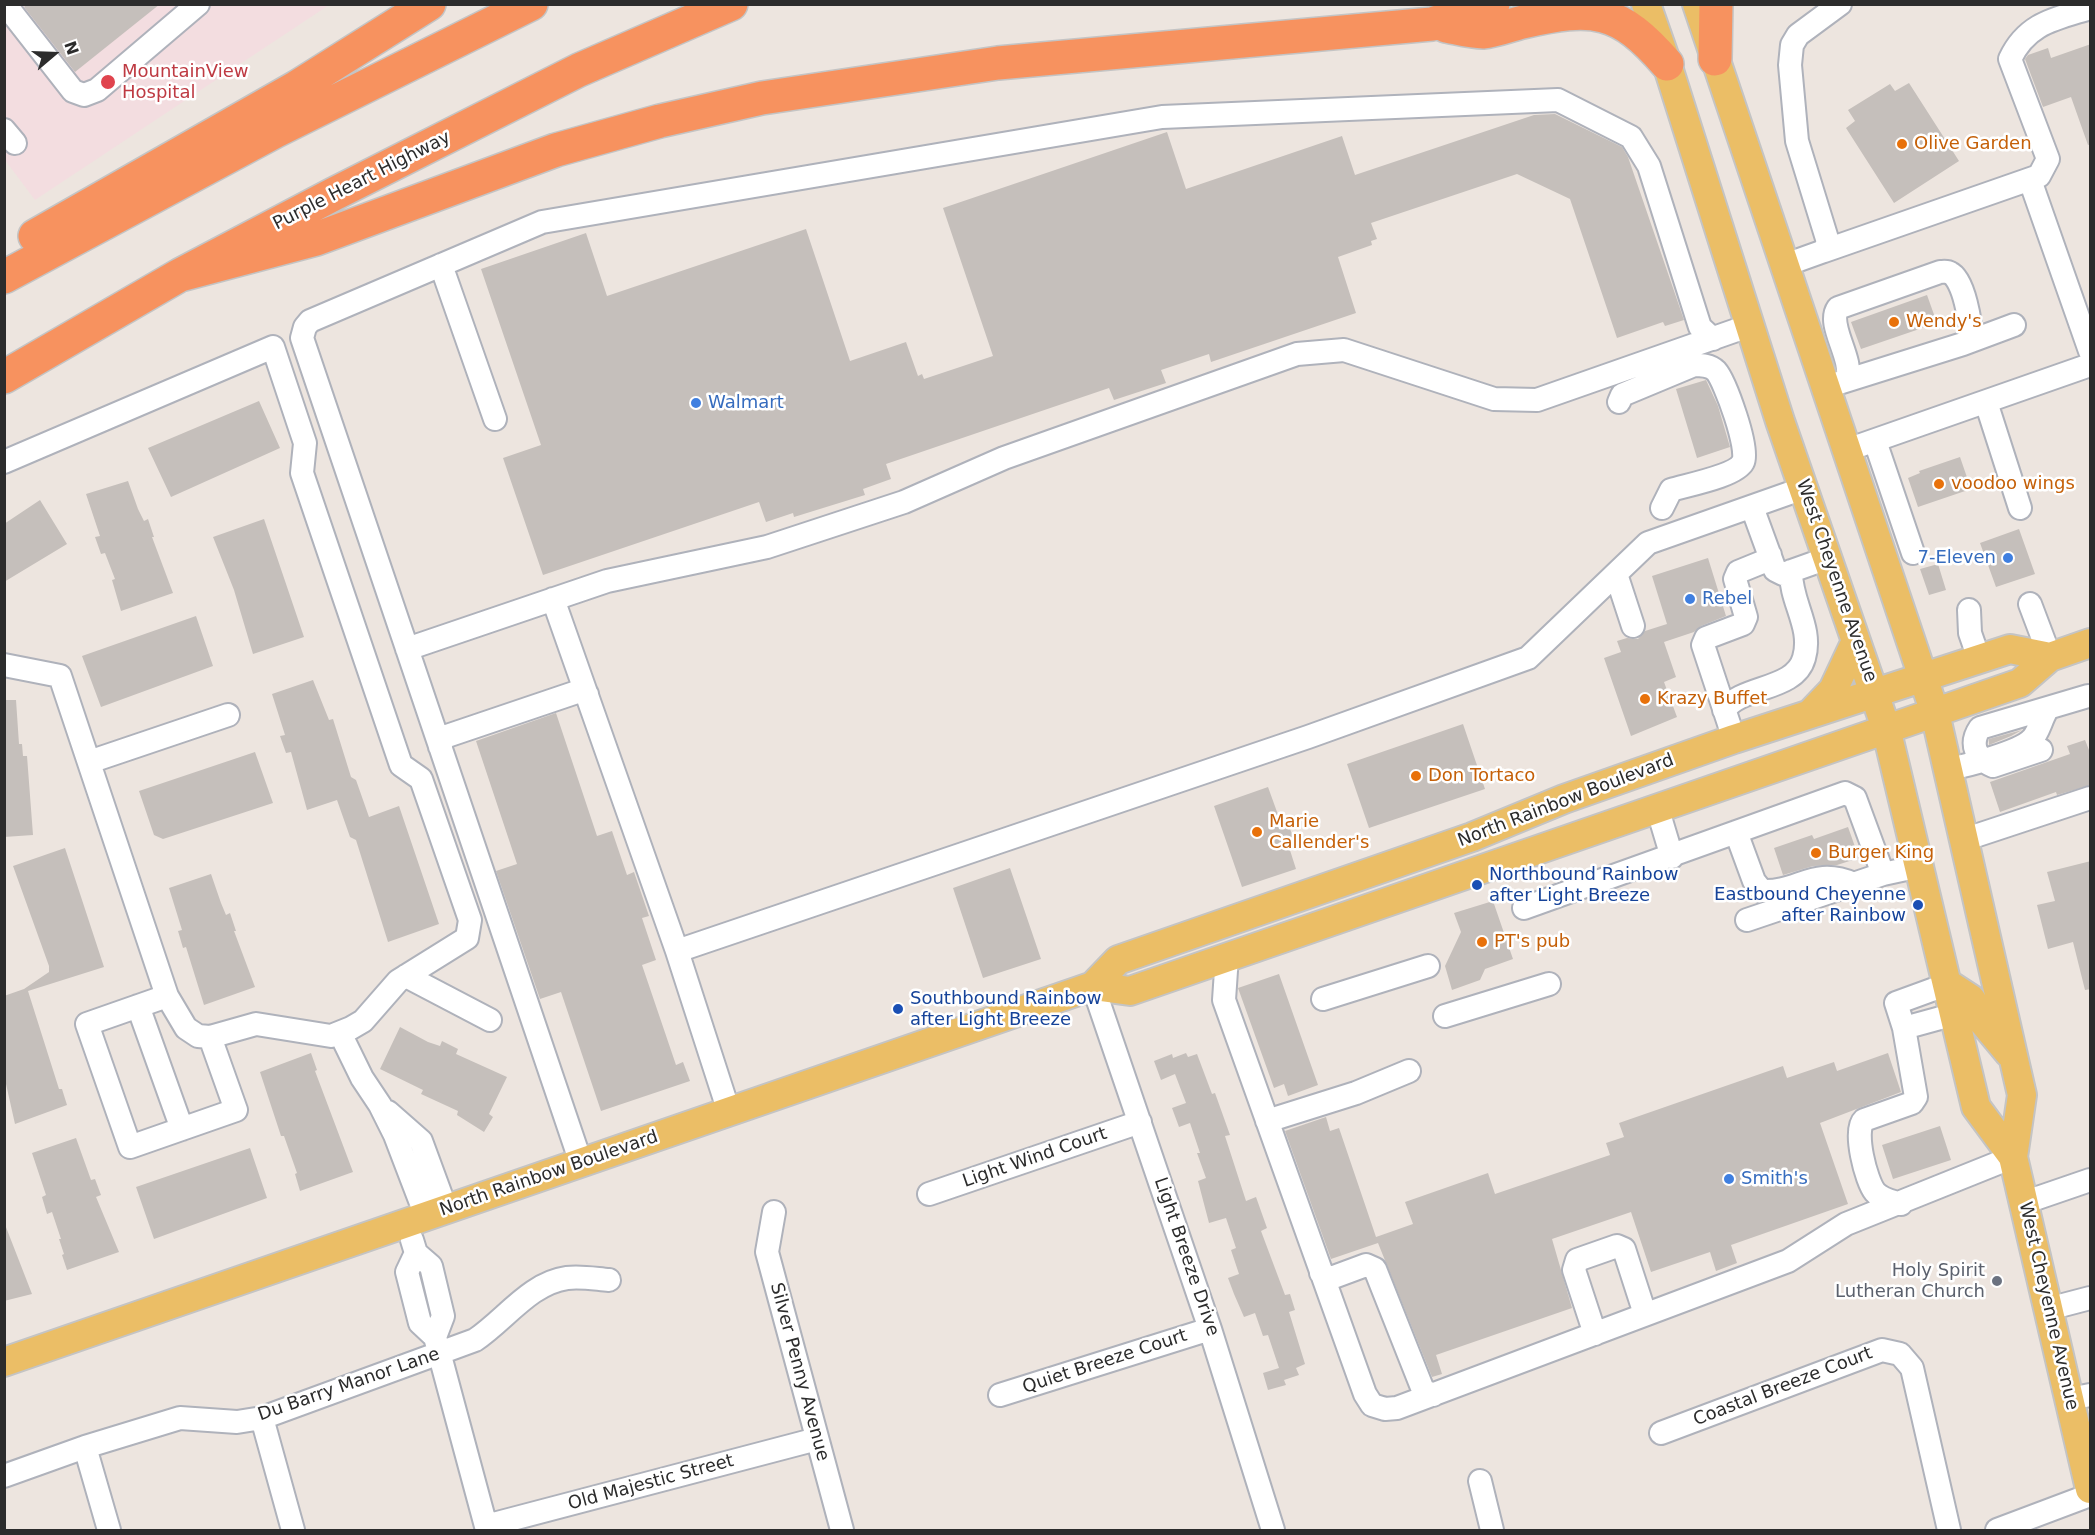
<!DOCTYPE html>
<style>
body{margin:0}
#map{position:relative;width:2095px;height:1535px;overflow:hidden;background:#ede5df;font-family:"DejaVu Sans",sans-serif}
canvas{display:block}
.frame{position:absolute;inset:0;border:6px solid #2c2c2c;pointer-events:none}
.north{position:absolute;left:24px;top:24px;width:60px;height:60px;-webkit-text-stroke:4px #fff;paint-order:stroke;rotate:71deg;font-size:16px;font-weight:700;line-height:24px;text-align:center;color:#2c2c2c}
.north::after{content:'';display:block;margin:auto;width:21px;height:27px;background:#2c2c2c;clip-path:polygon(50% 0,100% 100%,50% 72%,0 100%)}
</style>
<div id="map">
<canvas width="2095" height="1535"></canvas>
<div class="frame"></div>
<div class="north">N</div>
</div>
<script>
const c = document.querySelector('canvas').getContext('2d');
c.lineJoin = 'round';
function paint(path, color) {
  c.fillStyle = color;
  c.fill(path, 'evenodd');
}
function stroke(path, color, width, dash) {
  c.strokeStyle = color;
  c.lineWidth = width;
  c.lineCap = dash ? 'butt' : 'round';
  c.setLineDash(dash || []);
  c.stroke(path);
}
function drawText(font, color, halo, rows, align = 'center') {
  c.font = font + ' "DejaVu Sans",sans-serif';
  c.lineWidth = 5;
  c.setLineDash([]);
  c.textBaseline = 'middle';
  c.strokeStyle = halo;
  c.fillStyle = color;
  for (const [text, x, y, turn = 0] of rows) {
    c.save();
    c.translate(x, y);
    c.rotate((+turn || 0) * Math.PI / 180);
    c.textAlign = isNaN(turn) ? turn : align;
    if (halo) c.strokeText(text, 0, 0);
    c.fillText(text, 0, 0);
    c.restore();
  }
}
paint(new Path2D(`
 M5,5H329L35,200L5,160Z`), '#f3dde0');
paint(new Path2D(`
 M27,4H160L75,72L24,7Z
 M2091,44V144L2088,145L2071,97L2043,107L2025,59L2028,55L2048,48L2051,58Z
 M1909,83L1959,161L1894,203L1846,128L1855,121L1848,110L1890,84L1895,91Z
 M1555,114L1622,147L1628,157L1684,320L1665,326L1663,322L1617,338L1570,199L1517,174L1371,223L1377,239L1371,241L1372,245L1338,257L1356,313L1211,362L1209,354L1161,370L1166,383L1114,400L1109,388L886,464L891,479L863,489L865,495L794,517L793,513L766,522L759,502L543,575L503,458L541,445L481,269L586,233L607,296L806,229L850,361L906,342L918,376L922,374L924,379L993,356L943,208L1167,132L1186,189L1342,136L1355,175L1534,115Z
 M1927,295L1937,323L1861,349L1851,322Z
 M1706,380L1718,406L1730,447L1697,458L1676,389Z
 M259,401L280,448L171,497L148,448Z
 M1960,457L1971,489L1918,507L1908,478L1920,473L1919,471Z
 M128,481L138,509L144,521L148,519L154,537H152L173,593L121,611L112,580L115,579L105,553L101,554L95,537L100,536L86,494Z
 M40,500L67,544L4,582V524Z
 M264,519L304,637L253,654L234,590L213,537Z
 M2019,529L2035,574L1996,587L1980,543Z
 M1708,558L1726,616L1701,626L1694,632L1664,642L1676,677L1664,682L1677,717L1631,736L1604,658L1621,652L1617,641L1627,638L1638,639L1645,631L1667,624L1652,576Z
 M1938,564L1946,590L1929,595L1920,569Z
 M196,616L213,666L101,707L82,656Z
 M313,680L329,720L333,719L351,777L356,780L369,817L399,806L439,924L388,942L356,840L350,837L337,800L307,810L291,752L286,753L280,736L285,735L272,694Z
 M4,700H16L19,744H22L23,756H27L33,835L4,837Z
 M556,713L597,836L612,831L627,875L634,872L649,916L642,918L656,960L642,965L676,1065L683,1062L690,1081L601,1111L561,992L540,999L496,871L517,864L476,741Z
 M1463,724L1485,789L1369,828L1347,764Z
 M2022,730L2011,736L1989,745V739Z
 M2085,740L2091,755V785L2057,795L2056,792L2000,812L1990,782L2070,754L2067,746Z
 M255,752L273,803L163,839L154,835L139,791Z
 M1268,787L1281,823L1287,821L1295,842L1288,844L1296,869L1242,887L1214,806Z
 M1848,827L1859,858L1837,865L1813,866L1783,875L1774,848L1812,835L1814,839Z
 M65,848L104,967L28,991L59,1089H62L67,1105L15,1124L4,1075V996L24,989L49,972V966L13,866Z
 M2091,861V989L2085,990L2073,942L2048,949L2037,905L2055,901L2047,872Z
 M1010,868L1041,959L983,978L953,888Z
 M211,874L221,903L226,915L230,913L236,931H234L255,987L204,1005L186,947L183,948L178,931L182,930L169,888Z
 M1493,901L1513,959L1485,969L1480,980L1452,990L1445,966L1461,932L1454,913Z
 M1279,974L1318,1085L1288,1096L1284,1084L1274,1088L1238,988Z
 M400,1027L428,1042L440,1046L442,1041L458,1049L456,1054L507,1077L489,1114L493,1117L484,1132L457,1115L458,1111L421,1094L423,1090L380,1069Z
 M311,1053L317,1070L315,1071L353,1172L300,1191L295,1174L297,1173L284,1136H281L260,1072Z
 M1186,1053L1188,1057L1197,1054L1212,1094L1215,1093L1230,1135L1225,1136L1246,1201L1256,1197L1267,1228L1261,1231L1285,1295L1290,1294L1295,1310L1289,1312L1305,1364L1296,1368L1299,1375L1284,1380L1286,1385L1268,1390L1263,1373L1279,1368L1268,1335L1263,1336L1255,1313L1244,1317L1234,1294L1228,1278L1239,1274L1231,1250L1236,1248L1226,1218L1209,1223L1198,1181L1206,1178L1197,1153H1200L1190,1123L1179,1127L1172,1108L1186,1103L1175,1074L1161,1080L1154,1061L1172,1054L1173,1058Z
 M1888,1053L1901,1092L1820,1123L1848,1204L1731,1245L1737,1263L1716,1271L1710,1252L1651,1272L1631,1212L1552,1239L1572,1308L1436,1355L1442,1374L1432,1377L1378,1243L1331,1259L1285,1131L1326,1117L1330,1131L1339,1128L1376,1237L1413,1224L1405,1202L1488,1173L1495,1194L1610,1155L1606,1143L1624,1137L1619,1123L1783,1066L1787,1078L1834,1062L1837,1071Z
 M1940,1126L1951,1160L1893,1179L1882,1145Z
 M76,1138L91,1180L95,1179L101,1195L96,1197L119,1252L67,1270L62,1255L64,1254L59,1239H61L52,1212L47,1214L42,1197L46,1195L32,1153Z
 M250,1148L267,1198L154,1239L136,1187Z
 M4,1222L32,1294L4,1301Z`), '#c5bfbb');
const minor = new Path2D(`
 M5,4L73,91L84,95L97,90L198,4
 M4,130L15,143
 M2030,180L2090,351
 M1824,251L2039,176L2048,159L2010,59C2027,23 2055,19 2090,8
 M441,265L495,419
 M1785,265L1824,251L1828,242L1797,141L1790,65L1792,45L1798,35L1840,4
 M1963,344L2014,325
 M1826,387L1963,344L1971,338C1971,324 1964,279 1950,273C1947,271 1943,272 1940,272L1838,308C1826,325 1854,358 1847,380
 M1619,402L1622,395L1694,365C1702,365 1710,365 1716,371C1725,381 1750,450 1743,462C1736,476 1687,485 1671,490L1662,508
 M1986,402L2020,508
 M1875,441L1913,553
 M1847,450L2090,365
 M4,462L273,347L305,443L302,473L401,765L421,779L470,920L467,938L398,981L363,1021L351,1028L331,1036L256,1024L210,1037L198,1036L186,1028L167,996L60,676L4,665
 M1752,507L1775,570L1783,574L1828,558
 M1616,574L1633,626
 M553,599L677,951L729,1112
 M2030,604L2050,657
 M1969,610L1970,633L1979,659
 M407,649L607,581L767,547L904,502L1004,458L1297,354L1344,350L1494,399L1537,400L1751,325
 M1724,710C1742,685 1795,691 1804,658C1813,627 1790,602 1791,571
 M1734,739L1703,645L1706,638L1743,624L1746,617L1735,579L1738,572L1765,561L1770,555
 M440,747L444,737L580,691L587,694
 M2041,750L1993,766C1976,759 1969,744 1980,728L2088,696
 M89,762L228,715
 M1948,769C1966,766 2020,752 2032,739C2039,732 2041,719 2047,710
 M1657,807L1672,857
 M1736,832L1754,881L1762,891C1799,893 1813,866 1854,884
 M1963,840L2090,798
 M1524,908L1845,793L1855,798L1883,874
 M1747,920L1883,874L1920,866
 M677,951L1308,737L1528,658L1648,543L1804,488
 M1227,956L1224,1000L1365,1394L1372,1405L1385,1409L1397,1408L1788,1261L1846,1224L2013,1157
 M406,976L490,1020
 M1093,986L1210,1329L1273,1530
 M167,996L87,1024L130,1147L236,1110L210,1037
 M1323,999L1428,966
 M138,1006L182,1129
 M1445,1016L1549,984
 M1904,1028L1955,1014
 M340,1033L362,1078L380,1105L395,1135L426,1216
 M388,1112L421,1141L446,1209
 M1267,1121L1356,1093L1409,1071
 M581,1163L302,338L305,327L310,321L542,222L1162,117L1558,100L1631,137L1649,166L1700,327L1713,339
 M929,1194L1140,1122
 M2023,1203L2090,1180
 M1901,1204C1892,1201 1882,1200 1875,1192C1866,1181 1853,1130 1864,1120L1912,1103L1916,1097L1904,1028L1896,1003L1948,984
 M774,1212L767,1252L842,1530
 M412,1240L416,1253L431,1266L443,1316L435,1337
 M416,1253L407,1272L420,1323L435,1337L487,1530
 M1321,1273L1331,1278L1366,1265L1375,1269L1423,1390L1433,1395
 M2048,1309L2090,1298
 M1595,1334L1574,1270L1577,1260L1617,1246L1624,1249L1645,1314
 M1000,1395L1210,1329
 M2070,1399L2090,1395
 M262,1418L293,1530
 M1661,1433L1882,1350L1900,1354L1912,1368L1949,1530
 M85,1447L109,1530
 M4,1476L85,1447L180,1418L237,1422L262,1418L475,1340C505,1320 530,1283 567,1278C580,1276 596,1279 609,1280
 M1480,1481L1492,1530
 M486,1526L817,1439
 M1997,1530L2090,1495`);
const major = new Path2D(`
 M1646,4L1667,64L1780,421L1886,728L1976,1107L2013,1157
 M1697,4L1935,713L2022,1095L2013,1157L2090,1489
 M1812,712L1833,690L1856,641
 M1948,984L1971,999L1984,1023L2009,1053
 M1093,986L1130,991L2020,683L2050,657L2090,643
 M4,1362L1093,986L1118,960L1472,837L1564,799L1734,739L2010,649L2050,657`);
const highway = new Path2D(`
 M1446,26C1457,28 1471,32 1483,32C1496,31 1510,25 1523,22C1593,6 1619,8 1667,64
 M1715,59L1716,4
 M35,236L297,87L429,4
 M180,275L316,239L556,150L660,121L762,98L998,63L1432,24L1493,4
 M4,277L276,131L531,4
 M4,377L180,275L334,194L579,70L731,4`);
stroke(minor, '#afb2bb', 26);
stroke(major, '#c4c4c4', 32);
stroke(highway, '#c4c4c4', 36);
stroke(minor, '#fff', 22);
stroke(major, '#ebbe66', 28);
stroke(highway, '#f7925f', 33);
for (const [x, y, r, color] of [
 [108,82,8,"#e0444e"],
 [1902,144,6,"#e8710a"],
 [1894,322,6,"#e8710a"],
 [696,403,6,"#3f7fe0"],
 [1939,484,6,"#e8710a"],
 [2008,558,6,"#3f7fe0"],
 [1690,599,6,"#3f7fe0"],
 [1645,699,6,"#e8710a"],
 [1416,776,6,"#e8710a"],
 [1257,832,6,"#e8710a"],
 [1816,853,6,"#e8710a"],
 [1477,885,6,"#1a4fb4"],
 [1918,905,6,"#1a4fb4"],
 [1482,942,6,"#e8710a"],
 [898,1009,6,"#1a4fb4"],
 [1729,1179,6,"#3f7fe0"],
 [1997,1281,6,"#6b7280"]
]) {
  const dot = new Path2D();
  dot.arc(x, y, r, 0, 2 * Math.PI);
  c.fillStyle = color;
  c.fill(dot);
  stroke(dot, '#fff', 2);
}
drawText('18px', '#be3a42', '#fff', [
 ["MountainView",122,72],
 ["Hospital",122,93]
], 'left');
drawText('18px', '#c56008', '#fff', [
 ["Olive Garden",1914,144],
 ["Wendy's",1906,322],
 ["voodoo wings",1951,484],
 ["Krazy Buffet",1657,699],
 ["Don Tortaco",1428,776],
 ["Marie",1269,822],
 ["Callender's",1269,843],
 ["Burger King",1828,853],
 ["PT's pub",1494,942]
], 'left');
drawText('18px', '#2c2c2c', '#fff', [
 ["Purple Heart Highway",362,181,-27],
 ["West Cheyenne Avenue",1836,581,71],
 ["North Rainbow Boulevard",1566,801,-21],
 ["Light Wind Court",1035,1158,-19],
 ["North Rainbow Boulevard",549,1174,-19],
 ["Light Breeze Drive",1186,1257,71],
 ["West Cheyenne Avenue",2048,1306,77],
 ["Quiet Breeze Court",1105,1362,-18],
 ["Silver Penny Avenue",799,1372,75],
 ["Du Barry Manor Lane",349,1385,-19],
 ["Coastal Breeze Court",1783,1387,-21],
 ["Old Majestic Street",651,1483,-15]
]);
drawText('18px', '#366cbe', '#fff', [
 ["Walmart",708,403],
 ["7-Eleven",1996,558,"right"],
 ["Rebel",1702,599],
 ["Smith's",1741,1179]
], 'left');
drawText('18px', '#164399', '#fff', [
 ["Northbound Rainbow",1489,875],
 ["after Light Breeze",1489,896],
 ["Eastbound Cheyenne",1906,895,"right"],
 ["after Rainbow",1906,916,"right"],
 ["Southbound Rainbow",910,999],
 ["after Light Breeze",910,1020]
], 'left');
drawText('18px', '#5b616d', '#fff', [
 ["Holy Spirit",1985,1271],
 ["Lutheran Church",1985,1292]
], 'right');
</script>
